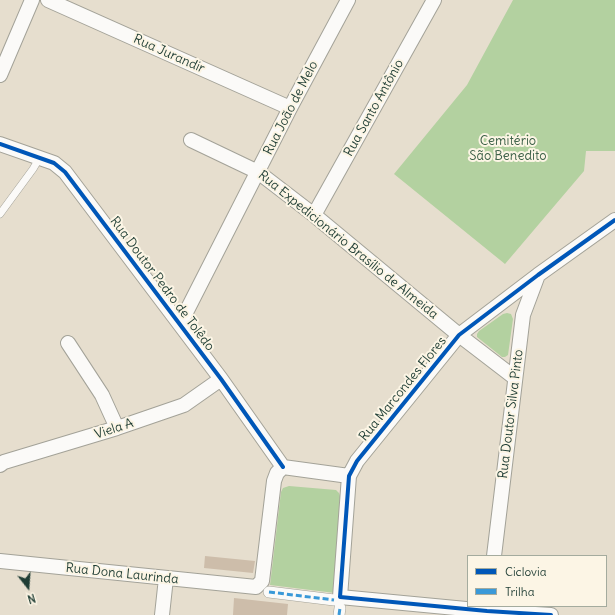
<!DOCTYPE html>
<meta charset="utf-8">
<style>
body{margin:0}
#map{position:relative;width:615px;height:615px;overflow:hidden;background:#e6dece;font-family:Delius,sans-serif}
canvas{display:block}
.legend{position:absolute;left:467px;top:555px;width:140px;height:52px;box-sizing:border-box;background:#fcf5e5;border:1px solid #a4ab9e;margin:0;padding:5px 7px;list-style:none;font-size:12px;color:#1f3d34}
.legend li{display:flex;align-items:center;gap:8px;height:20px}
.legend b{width:20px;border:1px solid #a4ab9e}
.north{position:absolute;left:8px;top:567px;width:40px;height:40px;-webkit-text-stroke:3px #fcf5e5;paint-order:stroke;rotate:163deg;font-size:11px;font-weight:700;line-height:16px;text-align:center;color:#1f3d34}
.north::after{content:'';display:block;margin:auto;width:14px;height:18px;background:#1f3d34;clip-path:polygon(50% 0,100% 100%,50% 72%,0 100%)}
</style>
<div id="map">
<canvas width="615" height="615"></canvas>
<ul class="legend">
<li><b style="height:5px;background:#0057b8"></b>Ciclovia</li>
<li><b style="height:5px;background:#3a99d8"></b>Trilha</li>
</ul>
<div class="north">N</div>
</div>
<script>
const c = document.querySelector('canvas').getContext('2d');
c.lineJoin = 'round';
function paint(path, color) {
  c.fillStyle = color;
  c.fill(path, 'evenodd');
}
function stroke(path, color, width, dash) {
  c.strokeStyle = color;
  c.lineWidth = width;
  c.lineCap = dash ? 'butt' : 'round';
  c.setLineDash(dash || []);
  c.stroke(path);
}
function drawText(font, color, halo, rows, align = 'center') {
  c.font = font + ' Delius,sans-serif';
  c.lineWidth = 4;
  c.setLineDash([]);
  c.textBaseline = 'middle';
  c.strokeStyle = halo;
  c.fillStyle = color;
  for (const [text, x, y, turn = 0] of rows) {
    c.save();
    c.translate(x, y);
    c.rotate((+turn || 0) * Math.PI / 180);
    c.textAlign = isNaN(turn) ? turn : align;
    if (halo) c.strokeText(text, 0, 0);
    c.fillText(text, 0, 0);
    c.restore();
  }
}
paint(new Path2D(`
 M513,0H615V151H586L584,171L505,264L394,174L467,85Z
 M507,313L511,314L513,319L508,355L505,357H502L477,337V334L479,331L503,314Z
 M289,486L336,490L339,493L340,496L335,593L270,585L281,492L283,488Z`), '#b3d1a0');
paint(new Path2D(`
 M205,556L255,561L253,573L204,568Z
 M234,598L288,604L287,615H233Z`), '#cdbdaa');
const service = new Path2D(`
 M0,214L33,169L40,157`);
const pedestrian = new Path2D(`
 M269,592L334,600
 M339,615L340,608`);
const minor = new Path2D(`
 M48,0L290,108
 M0,75L32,0
 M191,140L258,172L314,215L459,335L515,378
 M0,144L54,163L65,172L221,379L283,467
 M314,215L434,0
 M180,324L290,108L348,0
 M68,343L102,395L117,428
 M0,465L4,462L117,428L184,405L221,379
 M283,467L349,476
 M494,556L523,315L538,275
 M0,561L256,587L262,581L274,481L277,473L283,467
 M162,615L166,578
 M551,615L487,611L340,597L349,476L357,461L459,335L538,275L615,220`);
stroke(service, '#a3a298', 8);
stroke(pedestrian, '#a3a298', 12);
stroke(minor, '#a3a298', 16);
stroke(service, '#fbfaf8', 7);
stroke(pedestrian, '#fbfaf8', 11);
stroke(minor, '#fbfaf8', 14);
stroke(new Path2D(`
 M269,592L334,600
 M339,615L340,608`), '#3a99d8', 3, [6, 3]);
stroke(new Path2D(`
 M0,144L54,163L65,172L221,379L283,467
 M551,615L487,611L340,597L349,476L357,461L459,335L538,275L615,220`), '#0057b8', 4);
drawText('13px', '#1f3d34', '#fcf5e5', [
 ["Rua Jurandir",169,54,24],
 ["Rua João de Melo",291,108,-63],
 ["Rua Santo Antônio",374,108,-61],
 ["Rua Expedicionário Brasílio de Almeida",348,245,39],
 ["Rua Doutor Pedro de Tolêdo",162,284,53],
 ["Rua Marcondes Flores",403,389,-51],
 ["Rua Doutor Silva Pinto",511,414,-83],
 ["Viela A",114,429,-18],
 ["Rua Dona Laurinda",122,574,6]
]);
drawText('13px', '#3a5f46', '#fcf5e5', [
 ["Cemitério",508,141],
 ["São Benedito",508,156]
]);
</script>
